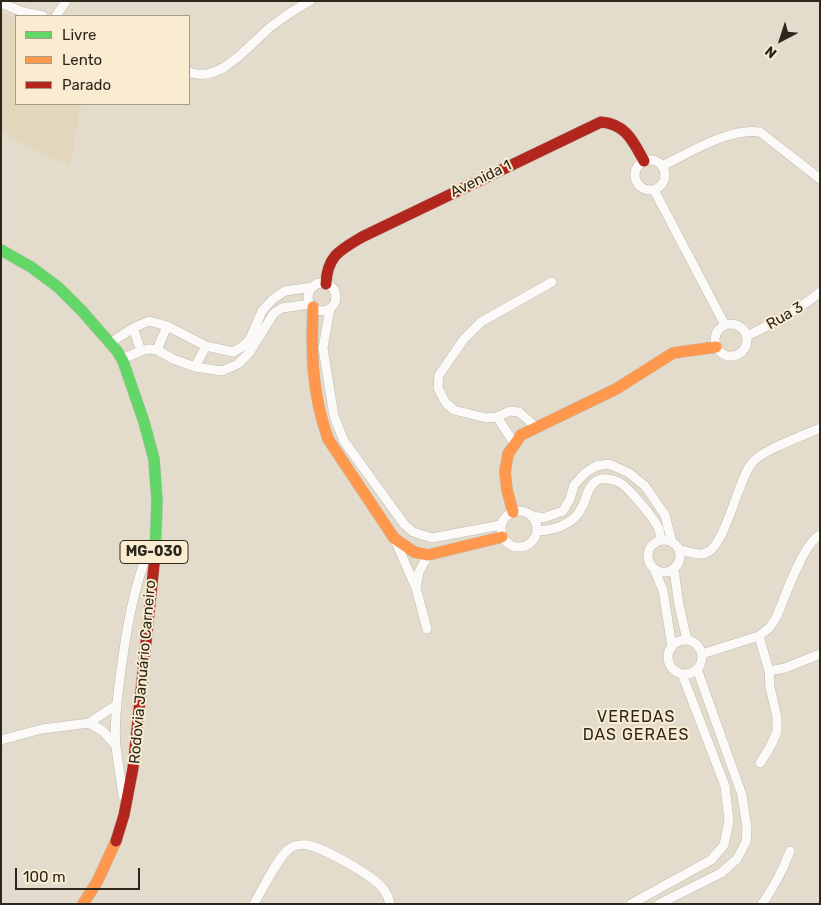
<!DOCTYPE html>
<meta charset="utf-8">
<style>
body{margin:0}
#map{position:relative;width:821px;height:905px;overflow:hidden;background:#e3dccd;font-family:Rubik,sans-serif}
canvas{display:block}
.frame{position:absolute;inset:0;border:2px solid #2c271d;pointer-events:none}
.legend{position:absolute;left:15px;top:15px;width:175px;height:90px;box-sizing:border-box;background:#f9ecd1;border:1px solid #a79d89;margin:0;padding:6px 9px;list-style:none;font-size:15px;color:#2c271d}
.legend li{display:flex;align-items:center;gap:10px;height:25px}
.legend b{width:25px;border:1px solid #a79d89}
.north{position:absolute;left:756px;top:15px;width:50px;height:50px;-webkit-text-stroke:4px #f9ecd1;paint-order:stroke;rotate:220deg;font-size:14px;font-weight:700;line-height:20px;text-align:center;color:#2c271d}
.north::after{content:'';display:block;margin:auto;width:18px;height:22px;background:#2c271d;clip-path:polygon(50% 0,100% 100%,50% 72%,0 100%)}
.scale{position:absolute;left:15px;top:868px;width:125px;height:22px;box-sizing:border-box;border:2px solid #2c271d;border-top:0;padding-left:6px;font-size:15px;line-height:18px;white-space:nowrap;color:#2c271d;-webkit-text-stroke:4px #f9ecd1;paint-order:stroke}
</style>
<div id="map">
<canvas width="821" height="905"></canvas>
<div class="frame"></div>
<ul class="legend">
<li><b style="height:6px;background:#63d668"></b>Livre</li>
<li><b style="height:6px;background:#ff974d"></b>Lento</li>
<li><b style="height:6px;background:#b3261e"></b>Parado</li>
</ul>
<div class="north">N</div>
<div class="scale">100 m</div>
</div>
<script>
const c = document.querySelector('canvas').getContext('2d');
c.lineJoin = 'round';
function paint(path, color) {
  c.fillStyle = color;
  c.fill(path, 'evenodd');
}
function stroke(path, color, width, dash) {
  c.strokeStyle = color;
  c.lineWidth = width;
  c.lineCap = dash ? 'butt' : 'round';
  c.setLineDash(dash || []);
  c.stroke(path);
}
function drawText(font, color, halo, rows, align = 'center') {
  c.font = font + ' Rubik,sans-serif';
  c.lineWidth = 4;
  c.setLineDash([]);
  c.textBaseline = 'middle';
  c.strokeStyle = halo;
  c.fillStyle = color;
  for (const [text, x, y, turn = 0] of rows) {
    c.save();
    c.translate(x, y);
    c.rotate((+turn || 0) * Math.PI / 180);
    c.textAlign = isNaN(turn) ? turn : align;
    if (halo) c.strokeText(text, 0, 0);
    c.fillText(text, 0, 0);
    c.restore();
  }
}
paint(new Path2D(`
 M1,12L16,18V104H81L70,166L1,132Z`), '#e2d6bd');
const street = new Path2D(`
 M1,3L23,12L43,16
 M56,16L66,1
 M189,72C221,85 251,42 273,25C285,16 297,8 310,1
 M635 175a15 15 0 1 1 30 0a15 15 0 1 1-30 0Z
 M662,166C689,153 730,127 760,132L820,179
 M654,190L725,325
 M308 297a14 14 0 1 1 28 0a14 14 0 1 1-28 0Z
 M330,308L323,348L334,416L344,441L404,524L413,532L432,538L501,525
 M715 340a16 16 0 1 1 32 0a16 16 0 1 1-32 0Z
 M133,328L141,351
 M747,336C773,324 798,311 820,292
 M110,343L133,328L149,321L167,326L206,346L233,352L242,347L250,339L262,311L273,299L285,291L313,287
 M157,350L167,326
 M122,359L141,351L149,349L157,350L173,359L195,367L222,371L238,364L249,353L274,313L282,308L310,304
 M195,367L206,346
 M497,417L514,443
 M536,427L519,412L510,411L497,417L486,418L454,410L446,403L438,388L439,375L464,339L481,322L552,282
 M501 529a18 18 0 1 1 36 0a18 18 0 1 1-36 0Z
 M531,515L543,518L563,511L570,499L574,485L585,473L596,466L609,464L629,473L645,486L665,515L672,542
 M537,531C555,530 574,524 582,507C587,498 587,487 596,481C602,477 613,479 619,482C629,488 654,518 659,529C660,532 660,536 661,540
 M648 556a16 16 0 1 1 32 0a16 16 0 1 1-32 0Z
 M395,540L416,588L427,629
 M680,550C686,551 695,554 702,554C725,553 737,480 752,463C762,450 803,436 820,428
 M654,569L663,590L672,647
 M674,570L679,605L687,640
 M416,588L419,572L428,555
 M759,636L769,671L770,687L777,717V732L770,747L760,763
 M668 657a17 17 0 1 1 34 0a17 17 0 1 1-34 0Z
 M702,654L759,636L769,628L776,618C784,600 803,543 820,535
 M769,671L785,668L820,654
 M89,723L103,731L116,746
 M1,740L42,729L89,723L116,705
 M123,796C121,780 118,763 116,747C114,724 117,701 120,678C126,632 133,587 151,544
 M254,904C262,890 278,857 289,849C294,845 302,844 308,845C325,849 375,876 384,890C387,894 389,899 390,904
 M631,904L711,860L724,845L729,821L725,786L682,674
 M659,904L721,873L737,859L746,842L747,828L742,795L697,669
 M762,904C774,887 783,870 790,851`);
const fast = new Path2D(`
 M1,250L31,267L58,287L82,311L117,351L123,361L144,422L154,459L157,501L155,555`);
const slow = new Path2D(`
 M313,307C311,355 312,393 328,439L394,538L414,552L428,555L502,537
 M513,512L507,490L505,472L508,454L521,435L616,389L673,353L716,347
 M83,904L97,882L116,841`);
const jam = new Path2D(`
 M326,284C327,256 340,250 362,237L601,122C626,124 633,141 644,161
 M116,841L124,815L133,768L155,555`);
stroke(street, '#c0baae', 10);
stroke(fast, '#c0baae', 12);
stroke(slow, '#c0baae', 12);
stroke(jam, '#c0baae', 12);
stroke(street, '#fbfaf8', 9);
stroke(fast, '#63d668', 11);
stroke(slow, '#ff974d', 11);
stroke(jam, '#b3261e', 11);
for (const [x, y, w] of [
 [154,552,68]
]) {
  const box = new Path2D();
  box.roundRect(x - w / 2, y - 11.5, w, 23, 4);
  c.fillStyle = '#f9ecd1';
  c.fill(box);
  stroke(box, '#2c271d', 1);
}
drawText('bold 14px', '#2c271d', null, [
 ["MG-030",154,552]
]);
drawText('15px', '#2c271d', '#f9ecd1', [
 ["Avenida 1",481,179,-26],
 ["Rua 3",785,316,-30],
 ["Rodovia Januário Carneiro",143,672,-85]
]);
c.letterSpacing = '1px';
drawText('16px', '#2c271d', '#f9ecd1', [
 ["VEREDAS",636,717],
 ["DAS GERAES",636,735]
]);
c.letterSpacing = '0px';
</script>
